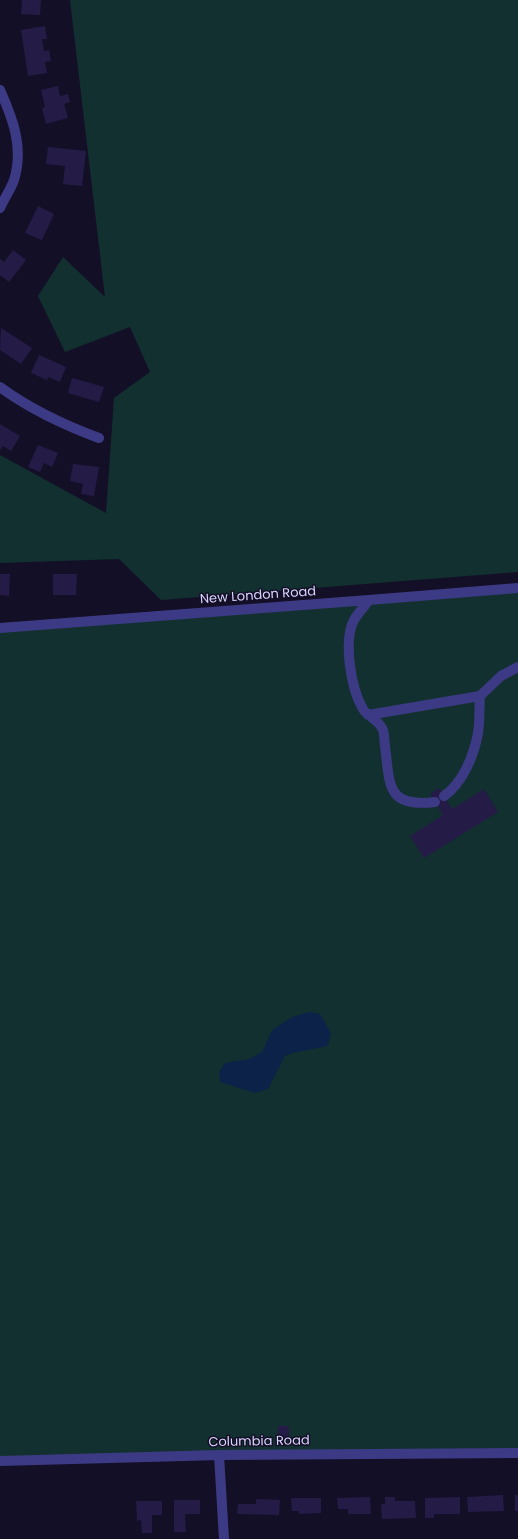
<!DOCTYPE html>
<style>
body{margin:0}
canvas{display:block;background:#130f26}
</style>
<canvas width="518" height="1539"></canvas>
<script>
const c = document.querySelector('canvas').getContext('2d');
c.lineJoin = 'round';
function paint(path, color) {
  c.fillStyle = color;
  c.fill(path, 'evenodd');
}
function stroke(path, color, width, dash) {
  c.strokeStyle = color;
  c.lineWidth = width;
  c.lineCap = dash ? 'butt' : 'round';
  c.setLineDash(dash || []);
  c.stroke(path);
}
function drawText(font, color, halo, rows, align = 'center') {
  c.font = font + ' Poppins,sans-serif';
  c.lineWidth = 3;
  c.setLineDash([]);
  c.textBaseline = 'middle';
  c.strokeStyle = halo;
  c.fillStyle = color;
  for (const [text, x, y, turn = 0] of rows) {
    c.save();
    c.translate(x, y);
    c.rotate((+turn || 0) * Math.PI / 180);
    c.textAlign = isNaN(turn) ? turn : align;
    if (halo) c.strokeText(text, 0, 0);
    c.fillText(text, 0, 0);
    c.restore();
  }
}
paint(new Path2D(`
 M70,0H518V572L161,600L119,559L0,563V455L106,513L114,398L150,372L130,327L65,352L38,296L63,257L105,297Z
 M518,588V1453L0,1461V628Z`), '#12302f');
paint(new Path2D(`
 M309,1012L320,1014L331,1033L328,1046L292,1053L285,1056L268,1089L255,1093L220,1082L219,1072L225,1063L249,1059L262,1052L272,1030L292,1017Z`), '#0c2248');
paint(new Path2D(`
 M22,0H41L40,15L21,14Z
 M45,26L47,39H42L44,51L49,50L51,61L45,62L47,73L28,76L21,30Z
 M58,86L60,96L68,94L70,102L64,104L68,118L46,124L42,108L45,107L41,90Z
 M48,147L86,151L82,186L63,184L65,166L46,164Z
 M38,206L54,214L42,240L25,233Z
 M13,250L26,260L9,282L0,275V259L4,262Z
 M1,328L32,348L21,364L0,350Z
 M39,355L66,367L60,382L48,377L47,380L31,373Z
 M72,378L104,387L99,402L68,393Z
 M0,424L20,436L11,451L3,446L0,450Z
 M38,445L58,453L52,467L44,463L40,472L28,467Z
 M73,464L99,467L94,496L81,494L83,484L70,481Z
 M0,574H10L9,596L0,595Z
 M53,574H77L76,595H53Z
 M439,788L452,809L484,789L498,812L424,858L410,836L443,815L430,794Z
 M278,1426H289V1437H278Z
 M503,1495L504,1511L468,1512L467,1497Z
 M515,1495H518V1511H515Z
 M370,1497L371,1514H348V1509H338L337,1498Z
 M385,1497H395V1501H415L416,1518L382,1519L381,1504H385Z
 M460,1497V1514H434V1518H425V1498Z
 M291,1498H321V1513L299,1514V1511H292Z
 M256,1499L280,1500L279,1515L237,1514L238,1504H256Z
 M174,1500H200V1514H185L186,1532H174Z
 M136,1501H162V1515H152V1533H142L141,1520L137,1521Z`), '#241b47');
stroke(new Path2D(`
 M0,90C13,119 24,148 14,180C11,189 4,199 0,208
 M0,387C30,409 64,425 99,438
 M369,600C365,606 358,613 354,620C343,641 351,689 363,709C367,716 378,720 382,728C385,732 384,741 385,746C390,785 386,808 435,802
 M0,628L369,600L518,588
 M368,715L480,696
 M444,796C463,783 474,755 478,733C480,721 479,708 480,696L501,676L518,667
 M219,1455L224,1539
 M0,1461L219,1455L518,1453`), '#3d3a85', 10);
drawText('13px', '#d9d4ff', '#130f26', [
 ["New London Road",258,596,-4],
 ["Columbia Road",259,1442,-1]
]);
</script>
